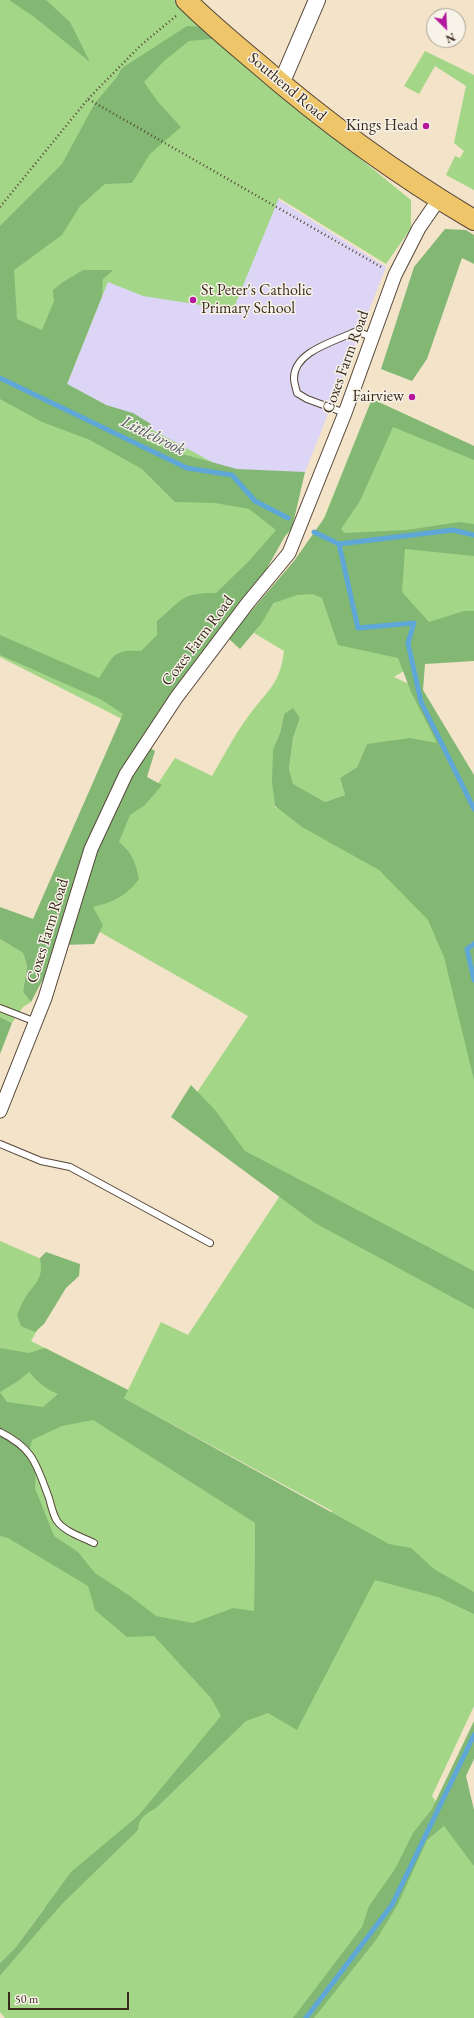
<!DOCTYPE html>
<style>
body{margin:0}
#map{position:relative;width:474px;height:2018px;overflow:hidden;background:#f2e3c9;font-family:"EB Garamond",serif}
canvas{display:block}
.north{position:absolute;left:426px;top:8px;width:40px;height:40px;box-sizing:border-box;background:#f7f3e8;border:1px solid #aca397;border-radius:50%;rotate:156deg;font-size:11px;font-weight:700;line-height:16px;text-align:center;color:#3b2a1e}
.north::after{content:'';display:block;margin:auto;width:14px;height:18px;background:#b5179e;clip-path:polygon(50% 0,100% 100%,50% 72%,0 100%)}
.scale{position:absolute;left:8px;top:1992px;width:121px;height:18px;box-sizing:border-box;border:2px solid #3b2a1e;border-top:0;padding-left:5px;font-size:12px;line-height:14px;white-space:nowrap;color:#3b2a1e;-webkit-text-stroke:3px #f7f3e8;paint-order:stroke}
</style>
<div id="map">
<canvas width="474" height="2018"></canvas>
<div class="north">N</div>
<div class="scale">50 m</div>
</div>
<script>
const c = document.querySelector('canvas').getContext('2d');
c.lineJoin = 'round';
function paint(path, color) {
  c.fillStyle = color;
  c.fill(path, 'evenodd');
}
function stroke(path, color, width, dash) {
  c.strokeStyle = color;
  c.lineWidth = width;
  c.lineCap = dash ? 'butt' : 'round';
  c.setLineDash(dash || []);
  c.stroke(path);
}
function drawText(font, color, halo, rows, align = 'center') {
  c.font = font + ' "EB Garamond",serif';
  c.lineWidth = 3;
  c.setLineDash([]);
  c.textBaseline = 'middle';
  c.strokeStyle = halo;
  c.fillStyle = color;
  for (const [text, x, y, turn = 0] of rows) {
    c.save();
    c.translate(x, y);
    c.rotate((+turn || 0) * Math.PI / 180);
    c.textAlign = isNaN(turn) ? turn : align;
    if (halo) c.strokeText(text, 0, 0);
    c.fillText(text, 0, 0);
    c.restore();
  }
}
paint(new Path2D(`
 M263,186L279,200L386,267L292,505L58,390L0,327Z`), '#ddd5f6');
paint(new Path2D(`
 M0,0H174L213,39L411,200V228L386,264L279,198L233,310L143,296L108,282L67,384L292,505V528L128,722L0,657Z
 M425,51L474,75V190L446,175L455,156L460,158L464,151L454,143L466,86L435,66L419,94L404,86Z
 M372,399L474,446V631L471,630L394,677L422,690L474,783V1706L432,1796L474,1854V2018H5L0,2012V1976L53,1914L45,1907L16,1947L0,1963V1241L71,1272L31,1341L128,1390L161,1322L188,1335L285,1188L188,1106L248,1016L82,922L126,805L157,785L175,758L212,776C225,754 237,730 253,710C271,687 280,682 284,651L254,633L311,550ZM284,714L300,718L293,738L289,769L293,785L325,802L345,795L340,778L357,767L367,744L437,884L275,807L273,749L280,733ZM124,1398L332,1511L268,1713L254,1611L255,1523L111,1431Z
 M0,939L23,953L27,966L23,992L31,1002L23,1007L12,1023L0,1017Z`), '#a3d787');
paint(new Path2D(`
 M9,0H46L70,22L90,62L33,16Z
 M187,26L210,27L212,39L189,41L164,61L144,82L158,102L181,127L150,154L132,183L105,184L80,206L62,235L14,270L17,319L42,330L54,301L53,290L63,282L83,270H113L103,279L102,296L67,384L106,405L133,413L151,424L146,441L175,452L237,469L305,472L292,528L285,536L247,604L145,745L155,751L147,777L162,785L145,805L130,815L119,842C133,854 135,861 139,879C126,896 114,902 93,907L103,925L94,944L61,945L31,1002L23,992L27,966L23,953L0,939V907L33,919L123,714L102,700L0,655V635L99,678C114,656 112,649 141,651L157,635V621C183,600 179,593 216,593L249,561L276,530L249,509L215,503L175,502L142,469L90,440L42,422L0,399V226L62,164L95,103L117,77L122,68Z
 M445,229L466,230L474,235V264L462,258L427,359L412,381L381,369L414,267Z
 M372,399L474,446V460L393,427L360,501L341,529L344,533L407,530L459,522L474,524V556L405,549L402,592L429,622L464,611H474V661L425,664L423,690L474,775V1080L444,957L428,920L379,870L302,827L275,806L272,782L273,749L280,733L284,714L293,708L300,718L293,738L289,769L293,784L325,802L345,795L340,778L357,767L367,744L410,738L437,743L411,692L398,658L338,645L322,598L313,594L297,595L274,603L261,624L240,649L228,638L294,561L325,517Z
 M0,1017L12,1023L0,1054Z
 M191,1085L215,1110L245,1151L474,1271V1309L315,1223L171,1117Z
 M46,1252L80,1264L79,1276L66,1288L44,1324L35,1332L21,1326L17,1315C19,1310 22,1303 25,1298C35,1282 44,1280 40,1258Z
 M0,1348L29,1353L45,1348L128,1390L124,1398L389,1544L411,1548L434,1569L474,1592V1614L438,1597L375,1580L297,1730L268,1713L246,1721L156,1808C147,1813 138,1818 138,1830L61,1905L0,1976V1963L16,1947L71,1872L139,1815L221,1716L211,1698L154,1636L127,1637L95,1610L88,1586L8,1538L0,1536ZM29,1372C37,1381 45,1389 58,1394L43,1407L7,1402L0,1392L18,1381ZM93,1420L255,1523L254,1611L233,1608L193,1623L156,1616L130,1596L95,1573L78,1552L54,1536L35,1488L36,1465L29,1453L32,1440L62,1426Z
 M474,1721V1759L466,1776L474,1810V1866L444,1826L427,1840L398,1904L376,1940L314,2018H293L362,1927L369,1906L395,1869L413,1833L432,1809Z`), '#82b874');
stroke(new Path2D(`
 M0,378L187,468L232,475L255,501L288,518
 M314,532L339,544L453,530L474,535
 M339,544L358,628L414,623L408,643L421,702L474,809
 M474,944L467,949L474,980
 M306,2018L392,1905L474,1735`), '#5fa7d6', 5);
const service = new Path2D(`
 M345,413L307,399L297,393C296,388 294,383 294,378C294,352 333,342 352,333L357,331L373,338
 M0,1008L36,1022
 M0,1144L41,1161L70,1167L210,1243
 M0,1432C34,1449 36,1464 49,1498C51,1505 53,1515 57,1521C65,1532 82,1537 94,1543`);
const minor = new Path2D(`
 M0,1111L45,998L91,849L126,774L176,698L247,604L289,553L345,413L395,275L419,228L439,199`);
const tertiary = new Path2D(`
 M281,84L317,0`);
const primary = new Path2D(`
 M186,0C208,22 232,42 256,62C324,121 396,174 474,220`);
stroke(service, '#564638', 8);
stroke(minor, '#564638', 15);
stroke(tertiary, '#564638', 18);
stroke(primary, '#564638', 22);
stroke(new Path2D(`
 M88,99L141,45L176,16
 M0,207L88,99L383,268`), '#564638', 2.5, [1, 3]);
stroke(service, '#fff', 6);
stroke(minor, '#fff', 13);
stroke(tertiary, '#fff', 16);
stroke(primary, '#eec569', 20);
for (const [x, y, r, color] of [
 [426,126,4,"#b5179e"],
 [193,300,4,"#b5179e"],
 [412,397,4,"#b5179e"]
]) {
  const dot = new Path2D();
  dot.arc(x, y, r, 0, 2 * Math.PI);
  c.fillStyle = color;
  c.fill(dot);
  stroke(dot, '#f7f3e8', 1.5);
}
drawText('16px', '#3b2a1e', '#f7f3e8', [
 ["Southend Road",287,87,40],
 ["Coxes Farm Road",346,362,-70],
 ["Coxes Farm Road",198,641,-53],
 ["Coxes Farm Road",48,931,-73]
]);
drawText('16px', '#3b2a1e', '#f7f3e8', [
 ["Kings Head",418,126],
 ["St Peter's Catholic",201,291,"left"],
 ["Primary School",201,309,"left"],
 ["Fairview",404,397]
], 'right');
drawText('italic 17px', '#48565e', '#f7f3e8', [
 ["Littlebrook",153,436,26]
]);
</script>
